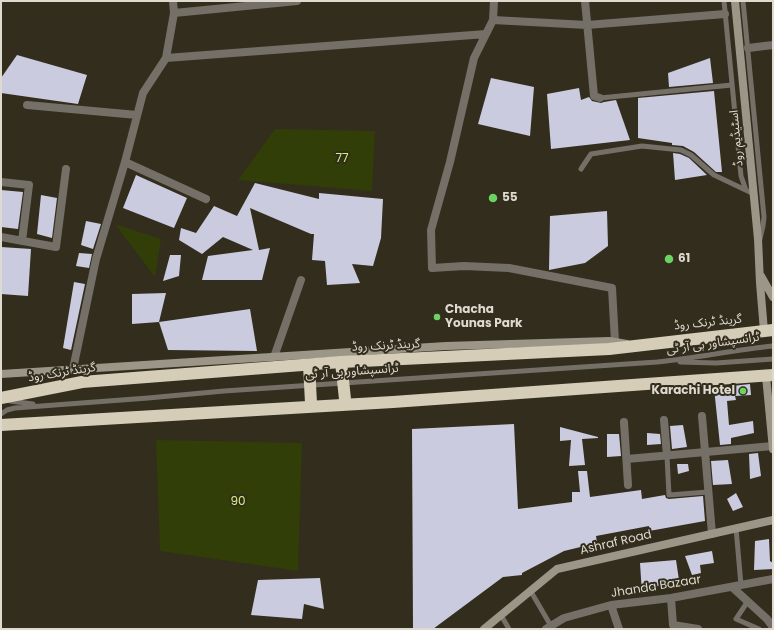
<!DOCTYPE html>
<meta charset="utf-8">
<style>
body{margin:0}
#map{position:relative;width:774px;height:630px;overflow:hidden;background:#332d1d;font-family:Poppins,sans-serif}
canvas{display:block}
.frame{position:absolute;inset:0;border:2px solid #dedad0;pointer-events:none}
</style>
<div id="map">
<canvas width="774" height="630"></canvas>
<div class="frame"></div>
</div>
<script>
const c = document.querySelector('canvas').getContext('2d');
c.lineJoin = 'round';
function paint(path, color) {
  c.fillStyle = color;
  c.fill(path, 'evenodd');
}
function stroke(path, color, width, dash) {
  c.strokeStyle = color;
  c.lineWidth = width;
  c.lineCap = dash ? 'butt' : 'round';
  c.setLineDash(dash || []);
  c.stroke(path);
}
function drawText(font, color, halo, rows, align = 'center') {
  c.font = font + ' Poppins,"Noto Sans Arabic",sans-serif';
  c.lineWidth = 4;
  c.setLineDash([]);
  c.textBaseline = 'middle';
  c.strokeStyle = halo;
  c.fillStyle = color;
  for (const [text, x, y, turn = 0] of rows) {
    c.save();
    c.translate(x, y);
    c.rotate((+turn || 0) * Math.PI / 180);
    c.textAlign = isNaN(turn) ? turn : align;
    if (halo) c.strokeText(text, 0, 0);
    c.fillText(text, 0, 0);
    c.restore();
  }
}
paint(new Path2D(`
 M275,129L375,131L372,191L238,180Z
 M115,224L161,239L155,277Z
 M156,440L302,443L298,571L160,551Z`), '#313e08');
paint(new Path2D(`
 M17,55L87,75L78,104L1,93V78Z
 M710,58L713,83L669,87L668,73Z
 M491,78L534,87L530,136L478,124Z
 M579,88L581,100L589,97L592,101L601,103L604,102L616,100L630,140L551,149L547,94Z
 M714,91L722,172H716L694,152L683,146L672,145V143L638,138V98Z
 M673,153L680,154L689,158L707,175L675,180Z
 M136,175L187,198L174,228L123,208Z
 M255,183L319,199V193L383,199L381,238L373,266L352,264L360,283L327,285L325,261L312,260L314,234H311L250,208L259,250L270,248L262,280H202L208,256L253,250L223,237L202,254L179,240L181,228L196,233L214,206L237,216Z
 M1,190L23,192L18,229L1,227Z
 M41,195L57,198L52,238L37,234Z
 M607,211L608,246L585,263L549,270L550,216Z
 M86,221L101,224L93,249L81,245Z
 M1,247L31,249L28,296L1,294Z
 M79,253L92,254L89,268L76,266Z
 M170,255H181L179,276L163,281Z
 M74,282L85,284L71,350L63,348Z
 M166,293L159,322L132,324V294Z
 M250,309L257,351L168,350L159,322Z
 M750,384L751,395L735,396L736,400L727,401L729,425L753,421L754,433L731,438V444L720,445L714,388Z
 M514,424L518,509L572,502V492H580L578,471H587L590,497L641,490L642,499L665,495L666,498L669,499L703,496L705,521L649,531V526L596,536L597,543L564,551L522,573V575L503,577L433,629H413L412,429Z
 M683,425L687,447L672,449L670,426Z
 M560,427L598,437V438L582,439L585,465L569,466L571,440L560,441Z
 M647,433L660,434L661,444L647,445Z
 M607,434H619L621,456L607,457Z
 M758,453L761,476L750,479L749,454Z
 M728,460L732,484L713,485L711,461Z
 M677,464H688L689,471L678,474Z
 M736,493L743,507L733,511L727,499Z
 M769,539L770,561L773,563V569L754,570L755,541Z
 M712,551L714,563L700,565L701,573L692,575L685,556Z
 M676,560L679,580H670L642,594L640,563Z
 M320,578L324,609L304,604L302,619L251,615L258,580Z`), '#cbcbdf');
stroke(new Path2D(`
 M724,1L741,176L746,190
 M743,1L764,217L763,226L760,239
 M600,98L732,85
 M581,169L591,154L642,146L681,150L691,155L714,175L754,194
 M680,362L716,363L773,359
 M10,401L33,404
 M1,414L7,410L15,408L148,398L224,391L657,362C696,358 734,350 773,346
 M667,456L669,495L708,492
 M736,528L741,585
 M530,590L551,626
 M748,601L736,619L759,629
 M501,615L509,629`), '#747068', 5);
stroke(new Path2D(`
 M585,1L594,96L600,98
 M174,13L297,1
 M493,20L587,25L725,14
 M486,34L474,58L450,162L431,230L432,268L464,266L509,268L612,288L615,342
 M748,48L773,45
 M166,58L486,34L493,20L494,1
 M27,105L137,115
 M125,162L206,199
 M1,182L29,185L22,241
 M1,237L56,247L66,169
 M274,357L301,280
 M73,369L96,259L125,162L143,93L166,58L174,13L173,1
 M702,416L712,534
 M664,420L667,456
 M624,422L628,485
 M627,459L773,446
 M732,587L767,619L773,627
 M671,598L673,625L698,629
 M611,605L619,629
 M546,629L564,618L611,605L671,598L773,579`), '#747068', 8);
stroke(new Path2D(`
 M735,1L758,239L760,283L764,331
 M761,276L773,297
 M1,374L446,346L609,341L627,344
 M766,376L773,449
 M484,629L557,569L773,520`), '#9c9689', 8);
stroke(new Path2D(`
 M1,398L82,382L341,362L609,349L773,330
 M1,425L393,402L773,375`), '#d6cdb9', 12);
stroke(new Path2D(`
 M341,362L345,399
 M309,365L311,403`), '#d6cdb9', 12);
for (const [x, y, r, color] of [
 [493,198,5,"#6bd362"],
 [669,259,5,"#6bd362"],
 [437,317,4,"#6bd362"],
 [743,391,4,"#6bd362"]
]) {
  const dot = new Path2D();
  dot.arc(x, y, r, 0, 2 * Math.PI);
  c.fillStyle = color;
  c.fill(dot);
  stroke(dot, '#332d1d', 1.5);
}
drawText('12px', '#dedad0', '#332d1d', [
 ["اسٹیڈیم روڈ",737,138,-95],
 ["گرینڈ ٹرنک روڈ",708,323,-6],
 ["ٹرانسپشاور بی آر ٹی",713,344,-8],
 ["گرینڈ ٹرنک روڈ",386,346,-3],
 ["ٹرانسپشاور بی آر ٹی",352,372,-4],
 ["گرینڈ ٹرنک روڈ",62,373,-9],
 ["Ashraf Road",616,543,-13],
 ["Jhanda Bazaar",656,587,-9]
]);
drawText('12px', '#d1f180', '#332d1d', [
 ["77",342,159],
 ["90",238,502]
]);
drawText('bold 12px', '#dedad0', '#332d1d', [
 ["55",502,198],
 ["61",678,259],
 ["Chacha",445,310],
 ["Younas Park",445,324],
 ["Karachi Hotel",735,391,"right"]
], 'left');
</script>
